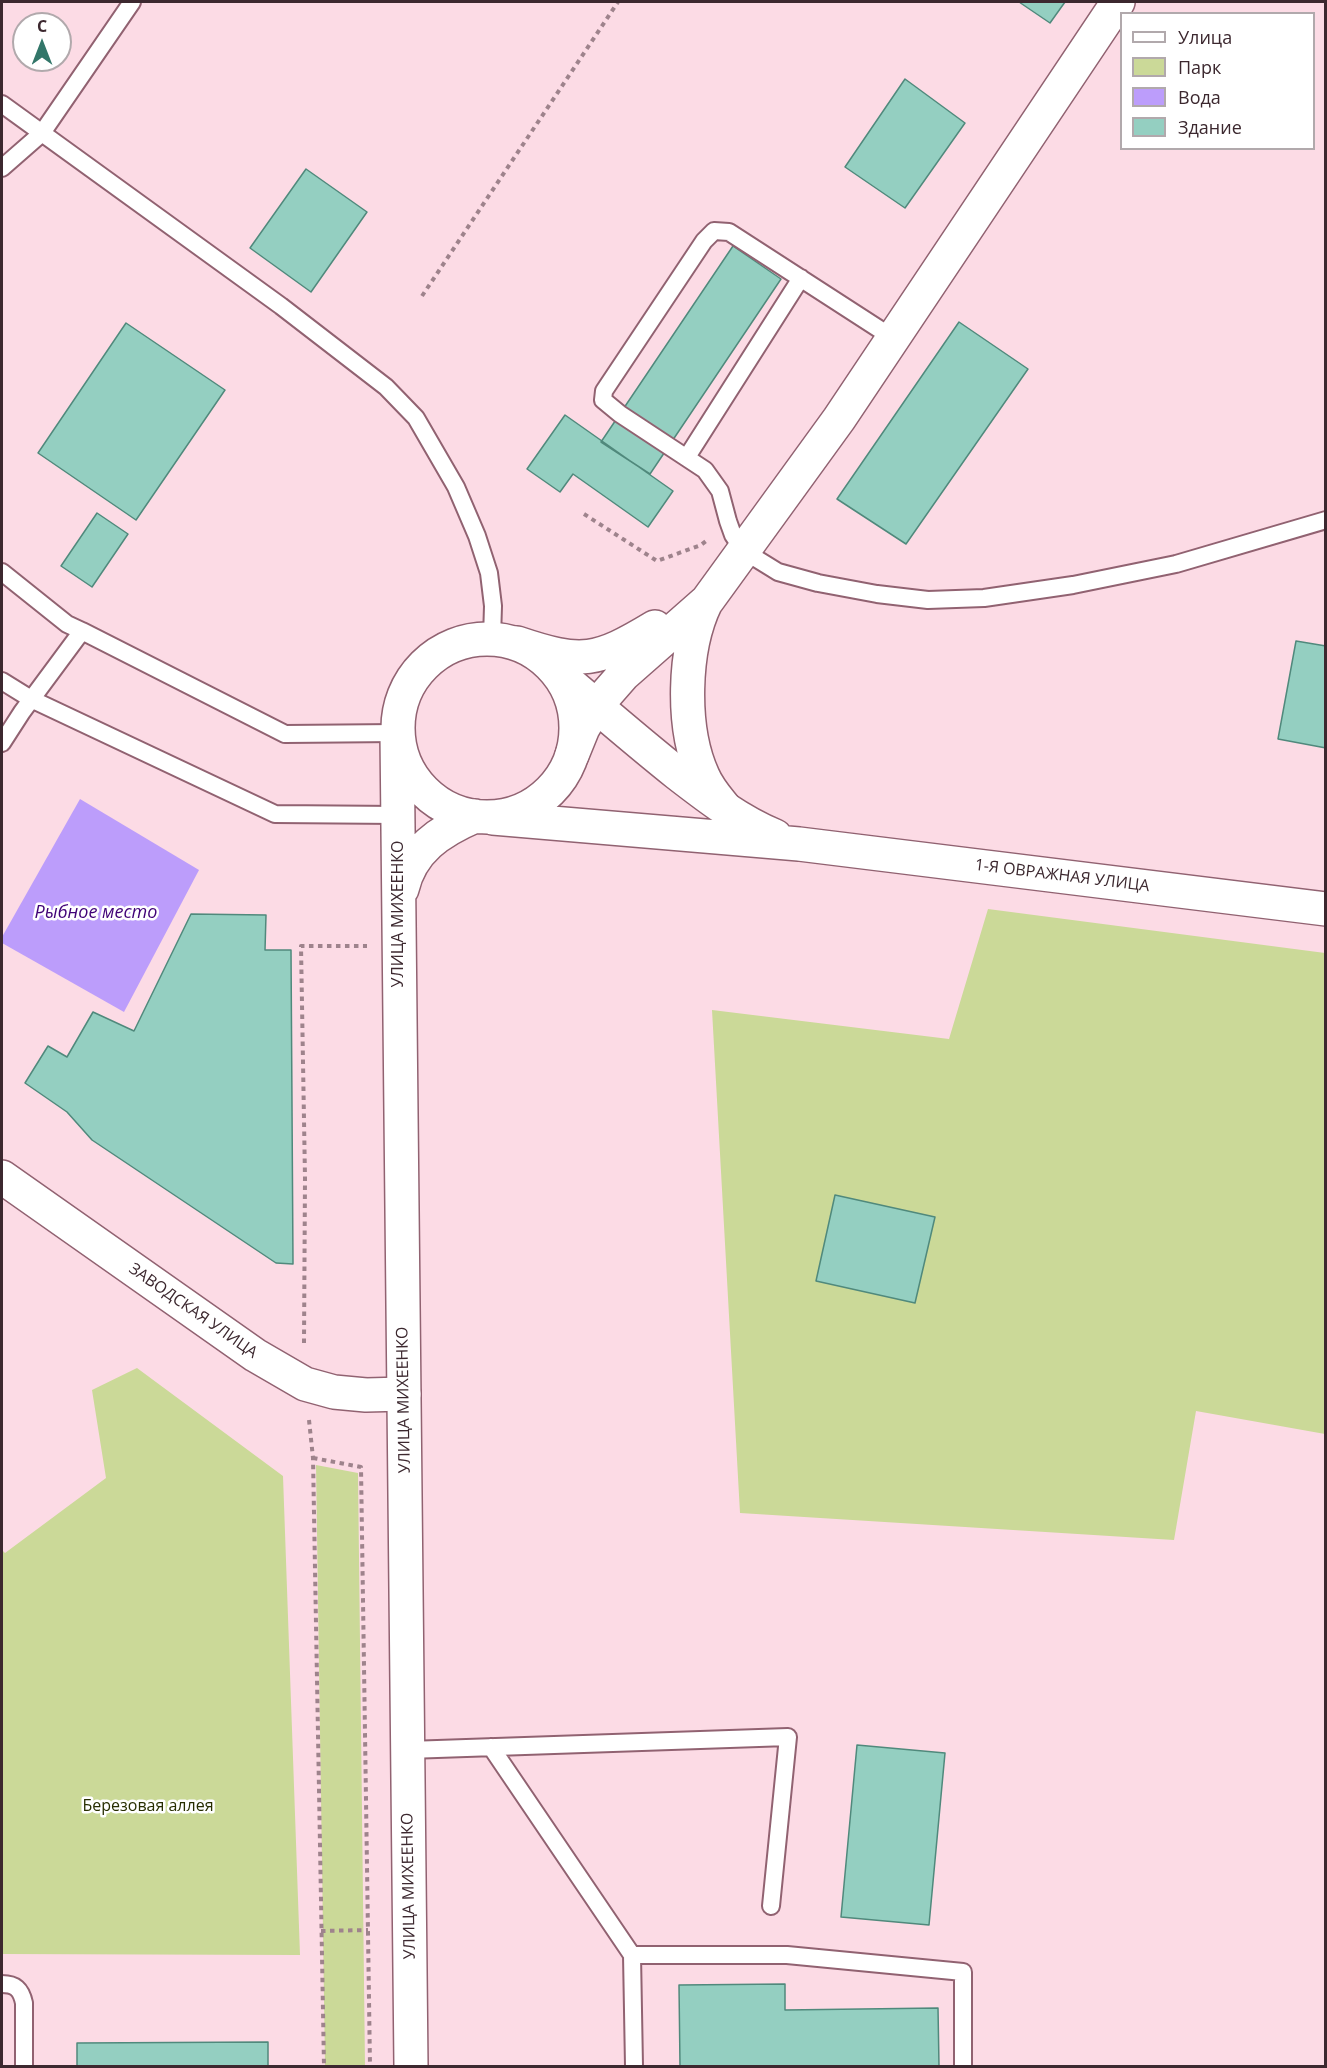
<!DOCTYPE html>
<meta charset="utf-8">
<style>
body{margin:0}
#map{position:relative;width:1327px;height:2068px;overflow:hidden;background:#fcdbe5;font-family:"Open Sans",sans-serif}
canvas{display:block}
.frame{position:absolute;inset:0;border:3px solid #3c282f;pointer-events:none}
.legend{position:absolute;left:1120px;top:12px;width:195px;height:138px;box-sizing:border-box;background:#fff;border:2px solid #b1a9ac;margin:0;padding:8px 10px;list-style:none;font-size:18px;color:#3c282f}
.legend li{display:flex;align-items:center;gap:12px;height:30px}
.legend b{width:30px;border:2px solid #b1a9ac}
.north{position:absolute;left:12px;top:12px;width:60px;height:60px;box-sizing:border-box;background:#fff;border:2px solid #b1a9ac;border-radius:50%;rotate:0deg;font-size:16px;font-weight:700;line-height:24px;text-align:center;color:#3c282f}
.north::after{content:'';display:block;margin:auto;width:21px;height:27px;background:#327669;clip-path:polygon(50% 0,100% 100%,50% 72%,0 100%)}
</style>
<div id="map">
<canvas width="1327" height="2068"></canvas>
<div class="frame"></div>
<ul class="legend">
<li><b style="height:8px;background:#fff"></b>Улица</li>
<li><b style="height:16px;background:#cbd998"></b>Парк</li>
<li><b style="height:16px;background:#bc9dfb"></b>Вода</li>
<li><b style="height:16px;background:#94cfc1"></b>Здание</li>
</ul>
<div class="north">С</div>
</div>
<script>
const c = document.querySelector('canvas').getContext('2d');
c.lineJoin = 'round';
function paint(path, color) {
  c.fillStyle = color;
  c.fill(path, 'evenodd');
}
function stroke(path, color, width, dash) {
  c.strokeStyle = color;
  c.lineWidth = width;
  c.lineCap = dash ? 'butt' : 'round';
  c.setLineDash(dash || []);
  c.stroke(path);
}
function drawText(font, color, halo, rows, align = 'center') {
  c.font = font + ' "Open Sans",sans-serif';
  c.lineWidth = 5;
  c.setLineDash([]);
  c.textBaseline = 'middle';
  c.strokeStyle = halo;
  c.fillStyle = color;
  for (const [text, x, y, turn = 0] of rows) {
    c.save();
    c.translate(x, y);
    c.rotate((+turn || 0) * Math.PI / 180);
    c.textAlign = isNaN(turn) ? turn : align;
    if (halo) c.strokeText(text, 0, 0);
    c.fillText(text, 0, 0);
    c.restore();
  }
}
paint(new Path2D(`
 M988,909L1325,953V1434L1196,1411L1174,1540L740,1513L712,1010L949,1039Z
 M137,1368L283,1476L300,1955L2,1954V1550L5,1553L106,1478L92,1390Z
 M316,1465L358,1473L365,2066H325Z`), '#cbd998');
paint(new Path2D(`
 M80,799L199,870L124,1012L2,943V937Z`), '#bc9dfb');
const building = new Path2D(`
 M1019,2H1065L1050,23Z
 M905,79L965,123L905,208L845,167Z
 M306,169L367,212L311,292L250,248Z
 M733,246L781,279L650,474L601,442Z
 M959,322L1028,369L906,544L837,499Z
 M126,323L225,390L136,520L38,453Z
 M565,415L673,491L648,527L573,474L560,492L527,469Z
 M97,513L128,534L92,587L61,566Z
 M1296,641L1326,646V748L1278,739Z
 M191,914L266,915L265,950H291L293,1264L276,1263L92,1140L67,1112L25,1083L48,1046L67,1057L93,1012L134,1031Z
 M835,1195L935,1217L915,1303L816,1281Z
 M857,1745L945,1753L929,1925L841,1917Z
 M785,1984V2010L938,2008L939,2066H680L679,1985Z
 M268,2042V2066H77V2043Z`);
paint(building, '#94cfc1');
stroke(building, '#50897c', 1.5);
const service = new Path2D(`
 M2,104L281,306L386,387L416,418L456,487L477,536L489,573L493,606L492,638
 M2,168L42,133L132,2
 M893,338L729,232L714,231L704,241L604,391L603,400L620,414L705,470L720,491L728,521L733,535L744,551L778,572L818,583L877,594L928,600L984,598L1073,585L1176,564L1326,520
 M687,457L801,278
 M2,572L67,624L82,631
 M2,681L31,699L275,814L398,815
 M2,743L22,712L82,631L285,734L397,733
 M491,1747L632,1955L634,2066
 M408,1750L788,1737L771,1906
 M632,1955H787L963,1972V2066
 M2,1984C15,1984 21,1989 24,2003V2066`);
const minor = new Path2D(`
 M706,602C683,649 681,728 703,776C708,788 716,797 724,807
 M517,643C582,665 597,662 655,627
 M572,755L583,728L596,706L624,674L707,601L723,579L839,419L1118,2
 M2,1177L255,1355L305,1384L334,1392L366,1395L404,1394`);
const tertiary = new Path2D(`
 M398 728a89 89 0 1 1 178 0a89 89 0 1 1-178 0Z
 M562,677C601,710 639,743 678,774C709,798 739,821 775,836
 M397,733L411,2066
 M493,818L799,844L1326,909
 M402,889C411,850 440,831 475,816`);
stroke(service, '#916271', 20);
stroke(minor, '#916271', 36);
stroke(tertiary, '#916271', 36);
stroke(new Path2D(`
 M422,296L618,2
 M584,514L657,561L701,545L706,541
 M304,1343L305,1178L301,946H367
 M309,1420L313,1458L324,2066
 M313,1458L361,1467L370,2066
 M321,1931L368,1930`), '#9e838c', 4, [4.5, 4.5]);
stroke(service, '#fff', 16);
stroke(minor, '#fff', 33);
stroke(tertiary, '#fff', 33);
drawText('16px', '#3c282f', '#fff', [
 ["1-Я ОВРАЖНАЯ УЛИЦА",1062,876,7],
 ["УЛИЦА МИХЕЕНКО",398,914,-90],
 ["ЗАВОДСКАЯ УЛИЦА",193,1311,35],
 ["УЛИЦА МИХЕЕНКО",404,1400,-91],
 ["УЛИЦА МИХЕЕНКО",409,1886,-91]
]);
drawText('16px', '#272e00', '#fff', [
 ["Березовая аллея",148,1806]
]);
drawText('italic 18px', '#400277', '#fff', [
 ["Рыбное место",96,913]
]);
</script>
